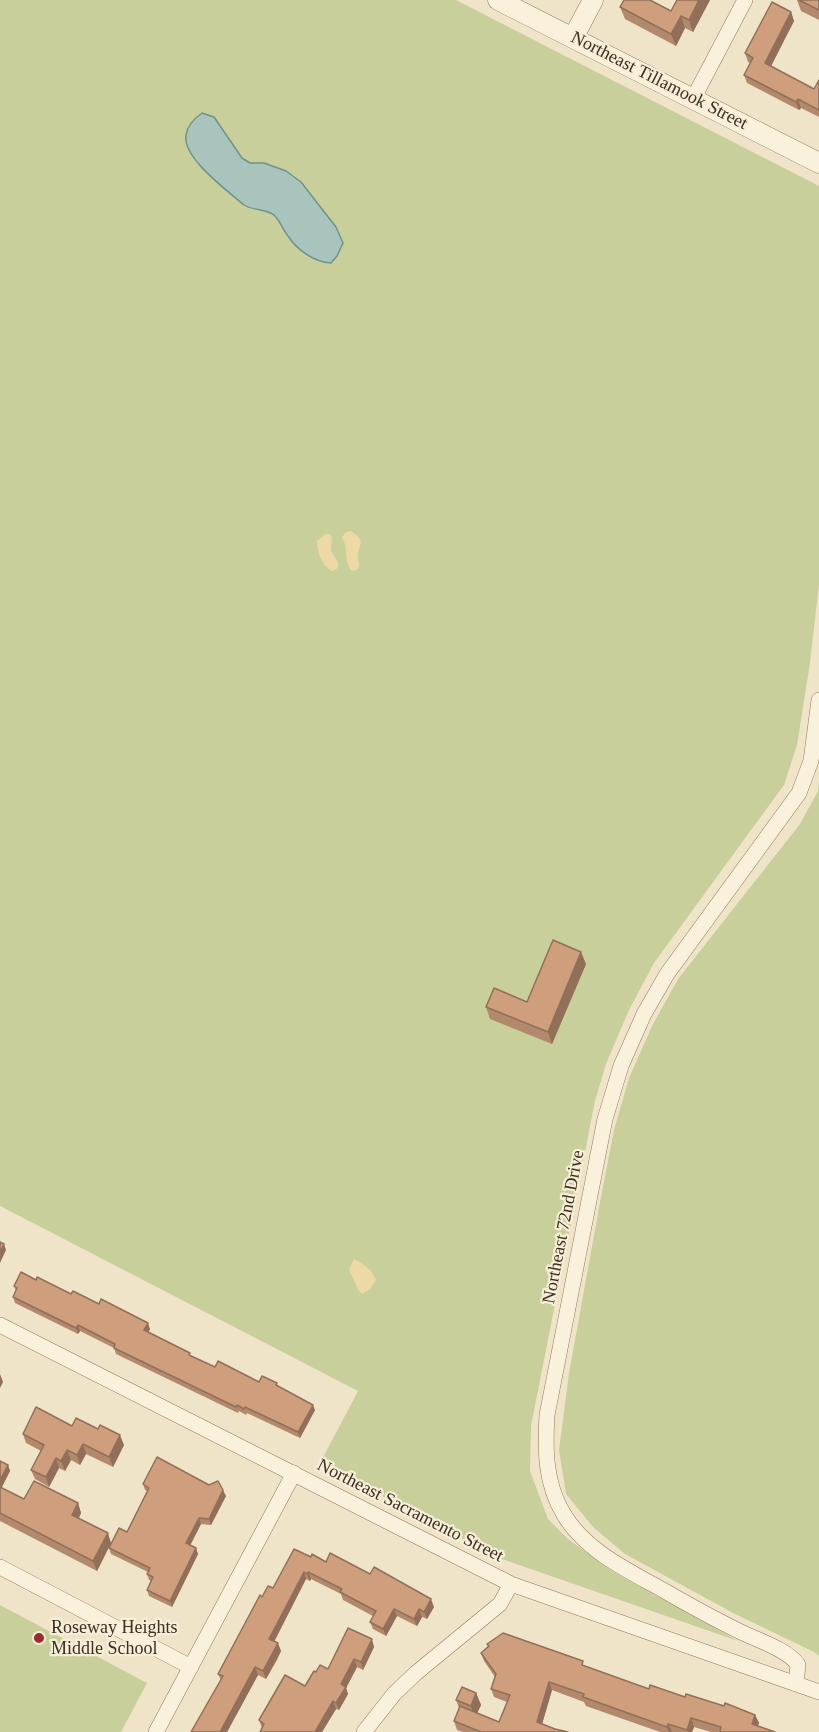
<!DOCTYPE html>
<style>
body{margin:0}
canvas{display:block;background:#f0e4c8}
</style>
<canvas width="819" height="1732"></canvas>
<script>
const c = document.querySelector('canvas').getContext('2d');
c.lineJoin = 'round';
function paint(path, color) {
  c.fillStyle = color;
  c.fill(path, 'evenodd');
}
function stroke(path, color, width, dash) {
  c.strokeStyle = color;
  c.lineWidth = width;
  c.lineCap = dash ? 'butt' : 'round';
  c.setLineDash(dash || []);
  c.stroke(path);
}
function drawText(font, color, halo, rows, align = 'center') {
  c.font = font + ' Georgia,serif';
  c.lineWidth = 4.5;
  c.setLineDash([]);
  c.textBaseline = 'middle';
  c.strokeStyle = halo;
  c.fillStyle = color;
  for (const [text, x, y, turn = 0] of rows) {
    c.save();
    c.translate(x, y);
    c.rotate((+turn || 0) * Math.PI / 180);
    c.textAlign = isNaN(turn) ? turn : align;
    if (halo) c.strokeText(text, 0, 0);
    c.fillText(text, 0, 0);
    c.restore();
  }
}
paint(new Path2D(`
 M0,0H456L819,186V584L810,663L797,745L784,785L654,963L629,1010L606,1064L595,1101L531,1426L530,1471L548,1519L568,1539L612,1571L738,1641L499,1558L320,1463L358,1391L0,1206Z
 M819,781V1656L814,1652L733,1613L625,1554L593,1527L566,1494L559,1450L569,1373L600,1202L614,1130L629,1078L652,1026L678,979L800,824L818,791Z
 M0,1605L147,1683L121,1732H0Z`), '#c9cf9b');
paint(new Path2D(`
 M351,531C363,539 362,541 358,553C356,562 364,565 355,571L351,570C343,559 349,548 342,537L346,532Z
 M325,534H329L332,537L331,551L338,562V568L332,571C321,565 318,553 317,541Z
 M354,1259C363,1263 373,1271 376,1280L370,1289L362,1294L357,1288L349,1269Z`), '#ecd9a5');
const water = new Path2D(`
 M202,113L214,117L242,158L250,163H264L286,171L301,182L336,227L343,243L337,256L331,263C314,262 297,250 288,236C283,230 280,221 275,216C267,208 253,211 244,205C228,191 182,158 186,135C187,126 195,118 202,113Z`);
paint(water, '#a9c4bc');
stroke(water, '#6f938a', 1.5);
const minor = new Path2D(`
 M693,99L745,0
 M0,1325L511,1584L819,1692
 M0,1567L191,1667
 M796,1684L798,1665C790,1651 758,1640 743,1633C716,1620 689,1605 663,1590C627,1570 584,1550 563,1513C545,1483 545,1449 547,1415L605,1119L621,1066L644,1014L667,974L799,793L811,761L819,700
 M156,1732L294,1473
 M364,1732L394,1694L416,1673L500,1604L511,1584`);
const tertiary = new Path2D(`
 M498,0L819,163
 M573,38L593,0`);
stroke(minor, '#8d765c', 16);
stroke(tertiary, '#8d765c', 21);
stroke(minor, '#faf1dc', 15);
stroke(tertiary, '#faf1dc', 20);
paint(new Path2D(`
 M710,0L693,32L685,28L676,46L625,19L620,7L671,11Z
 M797,0H819V20L801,11Z
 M791,12L794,21L771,66L814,89L819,80V117L801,108L799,110L747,83L744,75L750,63L748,62L745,53Z
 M586,964L552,1044L490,1019L486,1007L527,1002Z
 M36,1280L71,1294L150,1329L148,1333L191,1356L215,1367L259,1382L277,1383L278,1387L315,1410L300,1438L247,1413L246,1415L239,1411L238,1413L116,1354L114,1348L80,1331L78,1334L15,1303L13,1297L16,1291L14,1286Z
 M72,1426L124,1445L113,1467L86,1454L80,1465L71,1460L65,1471L59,1468L49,1487L35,1479L31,1470L41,1451L26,1443L23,1434Z
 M0,1461L8,1465L10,1471L1,1488L24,1499L78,1503L81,1513L79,1518L111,1543L97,1571L0,1521Z
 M143,1484L226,1496L211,1525L201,1524L190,1546L198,1554L172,1607L149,1596L147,1590L151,1581L149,1580L147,1574L148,1572L111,1554L109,1548L127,1532L147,1491L145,1490Z
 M311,1557L370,1574L434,1607L427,1619L422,1617L417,1626L397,1616L386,1636L373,1629L370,1622L373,1616L343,1600L341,1594L311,1579L310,1581L306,1579L274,1641L281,1651L277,1660L266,1679L258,1675L227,1732H191L221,1680L218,1674L262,1597Z
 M487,1644L585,1666L649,1689L685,1697L755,1715L759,1723L758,1726L775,1732H711L694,1727L692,1732H660L586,1706L584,1702L552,1690L542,1724L555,1729L568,1732H463L457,1730L454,1721L459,1708L456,1700L476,1693L481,1705L477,1713L499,1722L507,1702L494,1697L491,1689L495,1677L484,1661L481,1653L488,1647Z
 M374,1647L363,1670L357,1667L346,1688L348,1694L339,1710L336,1709L322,1732H260L262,1728L259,1720L305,1686L316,1672L328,1669Z`), '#b2896c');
paint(new Path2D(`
 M699,0H710L693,32L689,20Z
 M791,12L794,21L768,72L765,63Z
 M681,16L685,28L676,46L671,34Z
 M798,99L801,108L799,110L796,102Z
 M581,952L586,964L552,1044L548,1032Z
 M4,1244L6,1250L0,1263V1253Z
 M148,1323L150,1329L146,1336L144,1330Z
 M78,1325L80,1331L78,1334L76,1328Z
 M0,1374L3,1382L0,1388Z
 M313,1405L315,1410L300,1438L298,1432Z
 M120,1435L124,1445L113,1467L109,1457Z
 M83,1444L86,1454L80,1465L77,1455Z
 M67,1450L71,1460L65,1471L61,1461Z
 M56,1458L59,1468L49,1487L46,1477Z
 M8,1465L10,1471L0,1491V1480Z
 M223,1490L226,1496L211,1525L209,1519Z
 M78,1503L81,1513L75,1525L72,1515Z
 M199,1518L201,1524L188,1549L186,1543Z
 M108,1533L111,1543L97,1571L93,1561Z
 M196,1548L198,1554L172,1607L170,1601Z
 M304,1572L306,1579L272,1646L269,1639Z
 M308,1572L311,1579L310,1581L307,1574Z
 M431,1599L434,1607L427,1619L424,1612Z
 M394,1609L397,1616L386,1636L383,1629Z
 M419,1609L422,1617L417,1626L414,1619Z
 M372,1639L374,1647L363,1670L361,1662Z
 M278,1643L281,1651L266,1679L263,1671Z
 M354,1659L357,1667L346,1688L348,1694L339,1710L336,1703L341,1684Z
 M255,1667L258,1675L227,1732H220Z
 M549,1682L552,1690L540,1731L537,1722Z
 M476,1693L481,1705L475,1718L471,1706Z
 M333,1701L336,1709L322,1732H315Z
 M755,1715L759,1723L755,1732L752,1724Z
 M691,1718L694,1727L692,1732H688L687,1730Z
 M668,1724L672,1732H669L667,1727Z`), '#916f58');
const building = new Path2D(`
 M624,0H650L671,11L677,0H699L689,20L681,16L671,34L620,7Z
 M799,0H819V10Z
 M772,2L791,12L765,63L814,89L819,80V110L798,99L796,102L744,75L753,58L745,53Z
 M553,940L581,952L548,1032L486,1007L494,988L527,1002Z
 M0,1242L4,1244L0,1253Z
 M21,1272L36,1280L37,1277L71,1294L73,1291L99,1304L101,1299L148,1323L144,1330L190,1353L189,1355L215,1367L218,1361L259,1382L262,1376L277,1383L276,1385L313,1405L298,1432L245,1407L244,1409L237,1405L236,1407L114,1348L115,1344L78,1325L76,1328L13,1297L17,1288L14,1286Z
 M36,1407L72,1426L76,1418L98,1429L100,1425L120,1435L109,1457L83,1444L77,1455L67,1450L61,1461L56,1458L46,1477L31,1470L44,1445L23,1434Z
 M157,1457L209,1485L218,1481L223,1490L209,1519L199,1518L186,1543L196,1548L170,1601L147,1590L153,1577L147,1574L150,1568L109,1548L119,1528L127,1532L149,1488L143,1484Z
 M0,1461L8,1465L0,1480Z
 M34,1481L78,1503L72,1515L108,1533L93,1561L0,1513V1487L24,1499Z
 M294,1549L311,1557L312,1554L326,1562L330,1553L370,1574L374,1567L431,1599L424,1612L419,1609L414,1619L394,1609L383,1629L370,1622L376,1611L340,1592L342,1589L308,1572L307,1574L304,1572L269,1639L278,1643L263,1671L255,1667L220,1732H191L223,1676L218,1674L260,1595L262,1597L268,1586L273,1588Z
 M348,1628L372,1639L361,1662L354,1659L341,1684L346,1687L336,1703L333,1701L315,1732H260L264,1724L259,1720L285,1675L305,1686L314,1671L316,1672L320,1665L328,1669Z
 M503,1633L583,1661L582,1665L649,1689L650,1685L685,1697L686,1694L724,1706L725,1703L755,1715L752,1724L775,1732H720L721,1727L691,1718L687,1730L668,1724L667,1727L583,1697L584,1694L549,1682L537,1722L555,1729L568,1732H481L454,1721L460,1706L499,1722L510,1695L491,1689L496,1674L481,1653L489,1646L487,1644Z
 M462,1687L476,1693L471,1706L456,1700Z`);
paint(building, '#cf9f7d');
stroke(building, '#916f58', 1.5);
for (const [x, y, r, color] of [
 [39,1638,6,"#9e2a2b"]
]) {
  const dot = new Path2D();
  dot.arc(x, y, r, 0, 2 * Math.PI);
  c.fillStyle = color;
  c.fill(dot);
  stroke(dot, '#f7eed8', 2);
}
drawText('18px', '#3d2e20', '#f7eed8', [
 ["Northeast Tillamook Street",659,81,27],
 ["Northeast 72nd Drive",564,1227,-79],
 ["Northeast Sacramento Street",410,1511,27]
]);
drawText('18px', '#3d2e20', '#f7eed8', [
 ["Roseway Heights",51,1628],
 ["Middle School",51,1649]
], 'left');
</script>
